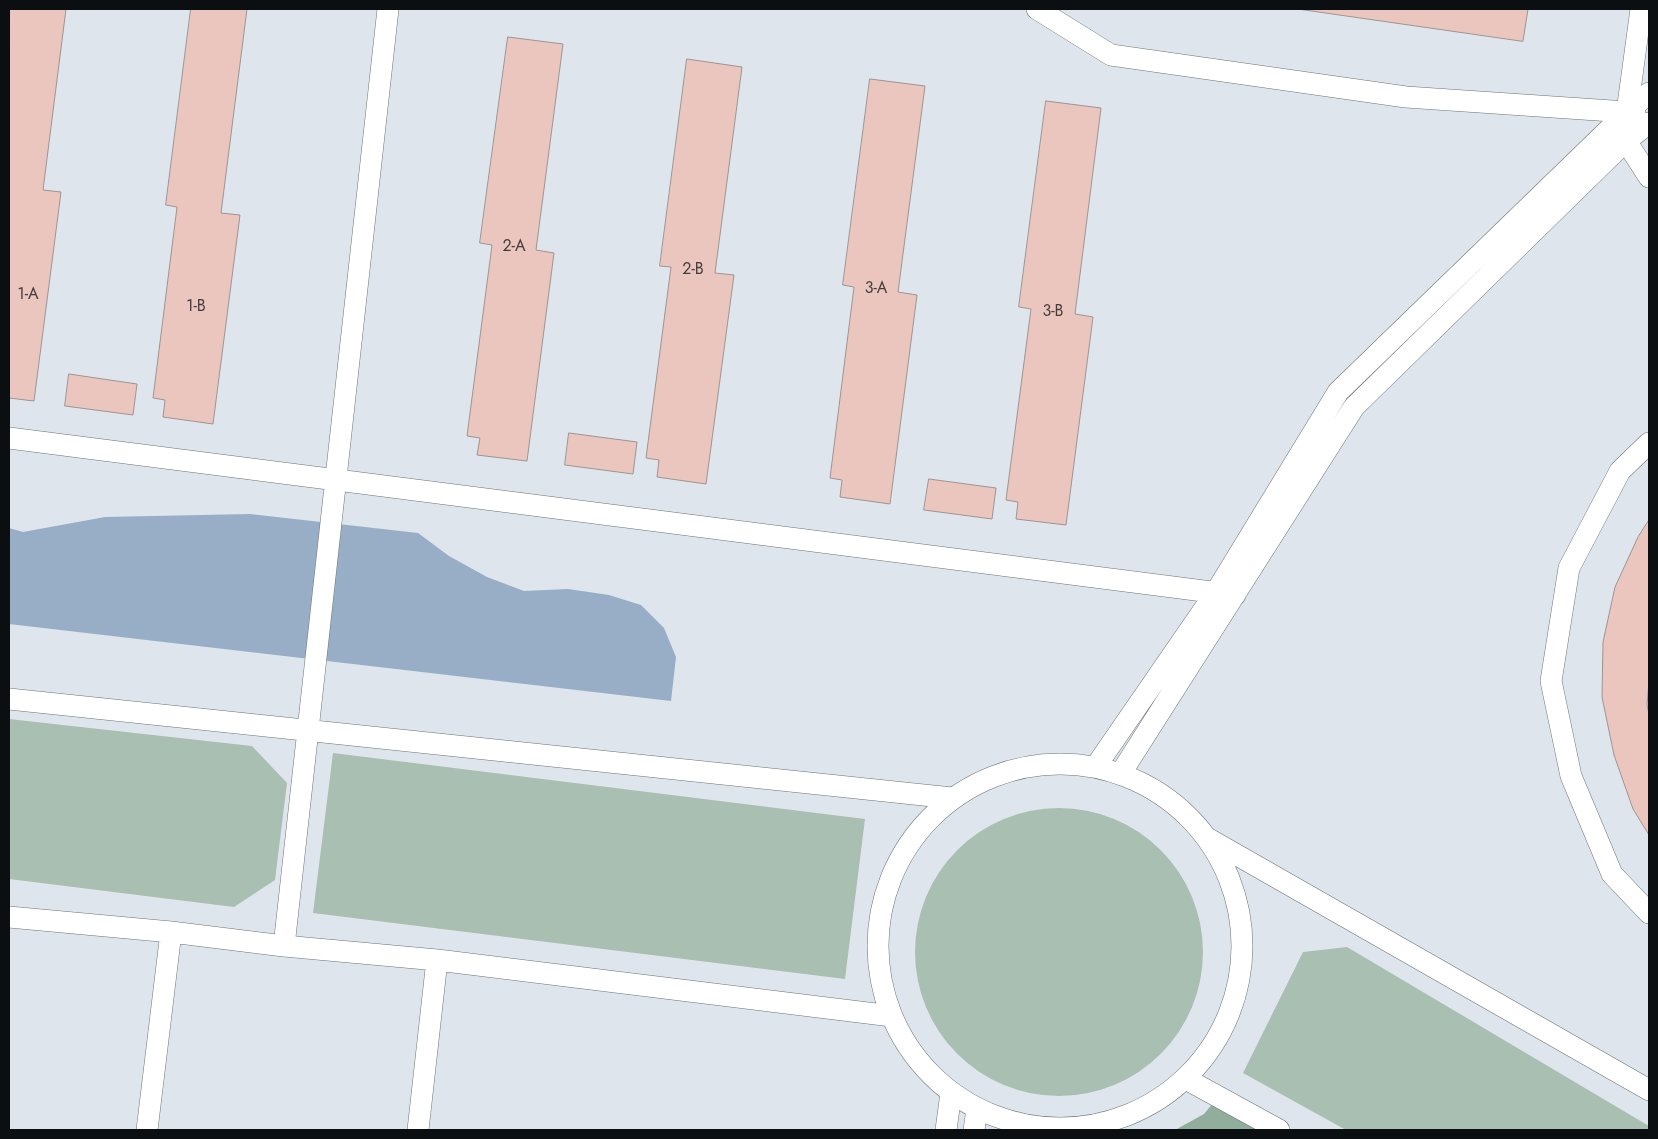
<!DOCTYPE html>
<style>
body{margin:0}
#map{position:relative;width:1658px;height:1139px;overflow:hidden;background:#dfe5ed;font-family:Jost,sans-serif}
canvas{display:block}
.frame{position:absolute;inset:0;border:10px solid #0c0f11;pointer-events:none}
</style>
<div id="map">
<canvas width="1658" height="1139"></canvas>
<div class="frame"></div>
</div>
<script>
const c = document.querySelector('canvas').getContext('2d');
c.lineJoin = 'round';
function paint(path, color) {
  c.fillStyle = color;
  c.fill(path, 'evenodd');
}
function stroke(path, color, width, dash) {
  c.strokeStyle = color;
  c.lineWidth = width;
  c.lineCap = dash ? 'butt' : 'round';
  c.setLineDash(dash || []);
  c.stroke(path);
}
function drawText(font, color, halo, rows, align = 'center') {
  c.font = font + ' Jost,sans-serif';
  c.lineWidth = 5;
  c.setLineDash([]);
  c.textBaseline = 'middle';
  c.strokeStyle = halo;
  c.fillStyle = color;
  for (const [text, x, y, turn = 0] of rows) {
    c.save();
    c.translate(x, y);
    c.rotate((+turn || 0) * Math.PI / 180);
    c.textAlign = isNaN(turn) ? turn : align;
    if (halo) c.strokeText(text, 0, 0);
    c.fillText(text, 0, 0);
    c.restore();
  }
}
paint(new Path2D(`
 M9,719L252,746L287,783L275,880L234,907L9,879Z
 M333,753L865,819L845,979L313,913Z
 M915 952a144 144 0 1 1 288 0a144 144 0 1 1-288 0Z
 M1347,947L1649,1126V1130H1346L1243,1073L1303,952Z`), '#a9bfb1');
paint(new Path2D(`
 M1218,1097L1279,1130H1175L1204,1114Z`), '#90ae9b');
paint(new Path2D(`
 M250,514L418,533L449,556L487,577L524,591L568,589L609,595L641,605L664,628L676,657L671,701L9,624V528L23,532L105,517Z`), '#98adc6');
const building = new Path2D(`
 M10,9H66L43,190L61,192L34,401L9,398Z
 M191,9H247L221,213L240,215L213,424L163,417L165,400L153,398L177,207L166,205Z
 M1298,9H1528L1523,41Z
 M508,37L563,44L536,250L554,253L527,461L477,455L480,438L467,436L492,245L480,243Z
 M687,59L742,67L715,273L734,275L706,484L657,477L659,460L646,458L671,267L660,266Z
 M870,79L925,86L898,292L917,295L890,504L840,497L842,480L830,478L854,287L843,285Z
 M1046,101L1101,108L1075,314L1093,317L1066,525L1016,519L1018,502L1006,500L1031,309L1019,307Z
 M69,374L137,384L133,415L65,406Z
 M569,433L637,442L633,474L565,465Z
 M929,479L996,488L992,519L924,510Z
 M1649,520V681L1647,705L1649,714V835L1633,809L1614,755L1602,697L1603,642L1615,587L1638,537Z`);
paint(building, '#ebc6bf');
stroke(building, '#9d9391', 1);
const street = new Path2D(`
 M1037,9L1111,55L1406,97L1627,112L1635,114
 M1641,9L1627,112L1626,141L1649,177
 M9,438L1235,595
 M1649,443L1620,471L1569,568L1551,681L1571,776L1612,874L1649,913
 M9,699L952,798
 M878 946a182 182 0 1 1 364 0a182 182 0 1 1-364 0Z
 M1096,766L1216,592L1338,392L1627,112L1649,93
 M1121,773L1354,407L1626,141L1649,123
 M1209,839L1649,1090
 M9,917L171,932L284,946L437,960L892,1016
 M284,946L388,9
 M1186,1079L1279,1130
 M147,1130L171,932
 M418,1130L437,960
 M946,1130L951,1093
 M974,1130L977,1109`);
stroke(street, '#6c7278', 22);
stroke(street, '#fff', 21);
drawText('16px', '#443d3c', null, [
 ["2-A",514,247],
 ["2-B",693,270],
 ["3-A",876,289],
 ["1-A",28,295],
 ["1-B",196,307],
 ["3-B",1053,312]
]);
</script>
